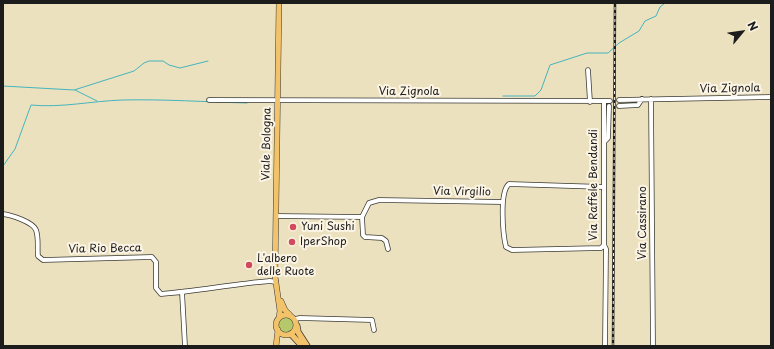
<!DOCTYPE html>
<style>
body{margin:0}
#map{position:relative;width:774px;height:349px;overflow:hidden;background:#ece1bf;font-family:"Playpen Sans",sans-serif}
canvas{display:block}
.frame{position:absolute;inset:0;border:4px solid #1c1c1c;pointer-events:none}
.north{position:absolute;left:722px;top:12px;width:40px;height:40px;-webkit-text-stroke:3px #fcf5e5;paint-order:stroke;rotate:61deg;font-size:11px;font-weight:700;line-height:16px;text-align:center;color:#1c1c1c}
.north::after{content:'';display:block;margin:auto;width:14px;height:18px;background:#1c1c1c;clip-path:polygon(50% 0,100% 100%,50% 72%,0 100%)}
</style>
<div id="map">
<canvas width="774" height="349"></canvas>
<div class="frame"></div>
<div class="north">N</div>
</div>
<script>
const c = document.querySelector('canvas').getContext('2d');
c.lineJoin = 'round';
function paint(path, color) {
  c.fillStyle = color;
  c.fill(path, 'evenodd');
}
function stroke(path, color, width, dash) {
  c.strokeStyle = color;
  c.lineWidth = width;
  c.lineCap = dash ? 'butt' : 'round';
  c.setLineDash(dash || []);
  c.stroke(path);
}
function drawText(font, color, halo, rows, align = 'center') {
  c.font = font + ' "Playpen Sans",sans-serif';
  c.lineWidth = 4;
  c.setLineDash([]);
  c.textBaseline = 'middle';
  c.strokeStyle = halo;
  c.fillStyle = color;
  for (const [text, x, y, turn = 0] of rows) {
    c.save();
    c.translate(x, y);
    c.rotate((+turn || 0) * Math.PI / 180);
    c.textAlign = isNaN(turn) ? turn : align;
    if (halo) c.strokeText(text, 0, 0);
    c.fillText(text, 0, 0);
    c.restore();
  }
}
paint(new Path2D(`
 M278 325a8 8 0 1 1 16 0a8 8 0 1 1-16 0Z`), '#b5c86b');
stroke(new Path2D(`
 M3,86L74,90L134,71L144,63L149,61H163L169,65L180,68L208,61
 M75,90L97,101
 M503,96H535L541,90L550,65L587,53H608L619,43L639,31L645,21L656,16L660,7L665,3
 M3,166L15,149L31,105C61,108 92,101 122,100C164,99 205,102 247,103`), '#44b4bb', 1);
const minor = new Path2D(`
 M588,70L590,102
 M651,99L653,346
 M209,100L610,101
 M619,100L771,97
 M604,101V245L601,248L512,250L506,247C503,235 499,192 509,184L604,187
 M619,106L638,105L642,99
 M604,142L608,138L609,106
 M3,214C11,215 33,222 36,230C39,238 37,248 38,256L43,260L152,257L156,262V288L161,294C198,291 233,284 270,281L276,282
 M276,216L362,217L369,203L379,200L503,202
 M362,217L363,235L365,237L382,238L386,241L388,249
 M604,245L606,249L605,346
 M182,292L185,346
 M295,319L300,318L372,320L374,330`);
const major = new Path2D(`
 M279,3L275,276L280,311L279,317
 M281,301L285,310L290,315
 M276 325a10 10 0 1 1 20 0a10 10 0 1 1-20 0Z
 M276,346L278,330`);
const highway = new Path2D(`
 M297,326L298,332L307,346
 M291,334L302,346`);
stroke(minor, '#3b3a34', 5.5);
stroke(major, '#3b3a34', 6);
stroke(highway, '#3b3a34', 7);
stroke(minor, '#fff', 4);
stroke(major, '#f2c36a', 5);
stroke(highway, '#f2c36a', 5.5);
const rail = new Path2D(`
 M613,346L615,3`);
stroke(rail, '#1c1c1c', 2.5);
stroke(rail, '#fcf5e5', 1, [3]);
for (const [x, y, r, color] of [
 [293,227,4,"#d1495b"],
 [292,242,4,"#d1495b"],
 [249,265,4,"#d1495b"]
]) {
  const dot = new Path2D();
  dot.arc(x, y, r, 0, 2 * Math.PI);
  c.fillStyle = color;
  c.fill(dot);
  stroke(dot, '#fcf5e5', 1.5);
}
drawText('11px', '#1c1c1c', '#fcf5e5', [
 ["Via Zignola",730,89,-1],
 ["Via Zignola",409,92],
 ["Viale Bologna",267,144,-89],
 ["Via Raffele Bendandi",594,185,-90],
 ["Via Virgilio",462,192,1],
 ["Via Cassirano",643,223,-90],
 ["Via Rio Becca",105,249,-1]
]);
drawText('11px', '#1c1c1c', '#fcf5e5', [
 ["Yuni Sushi",301,227],
 ["IperShop",300,242],
 ["L'albero",257,259],
 ["delle Ruote",257,272]
], 'left');
</script>
